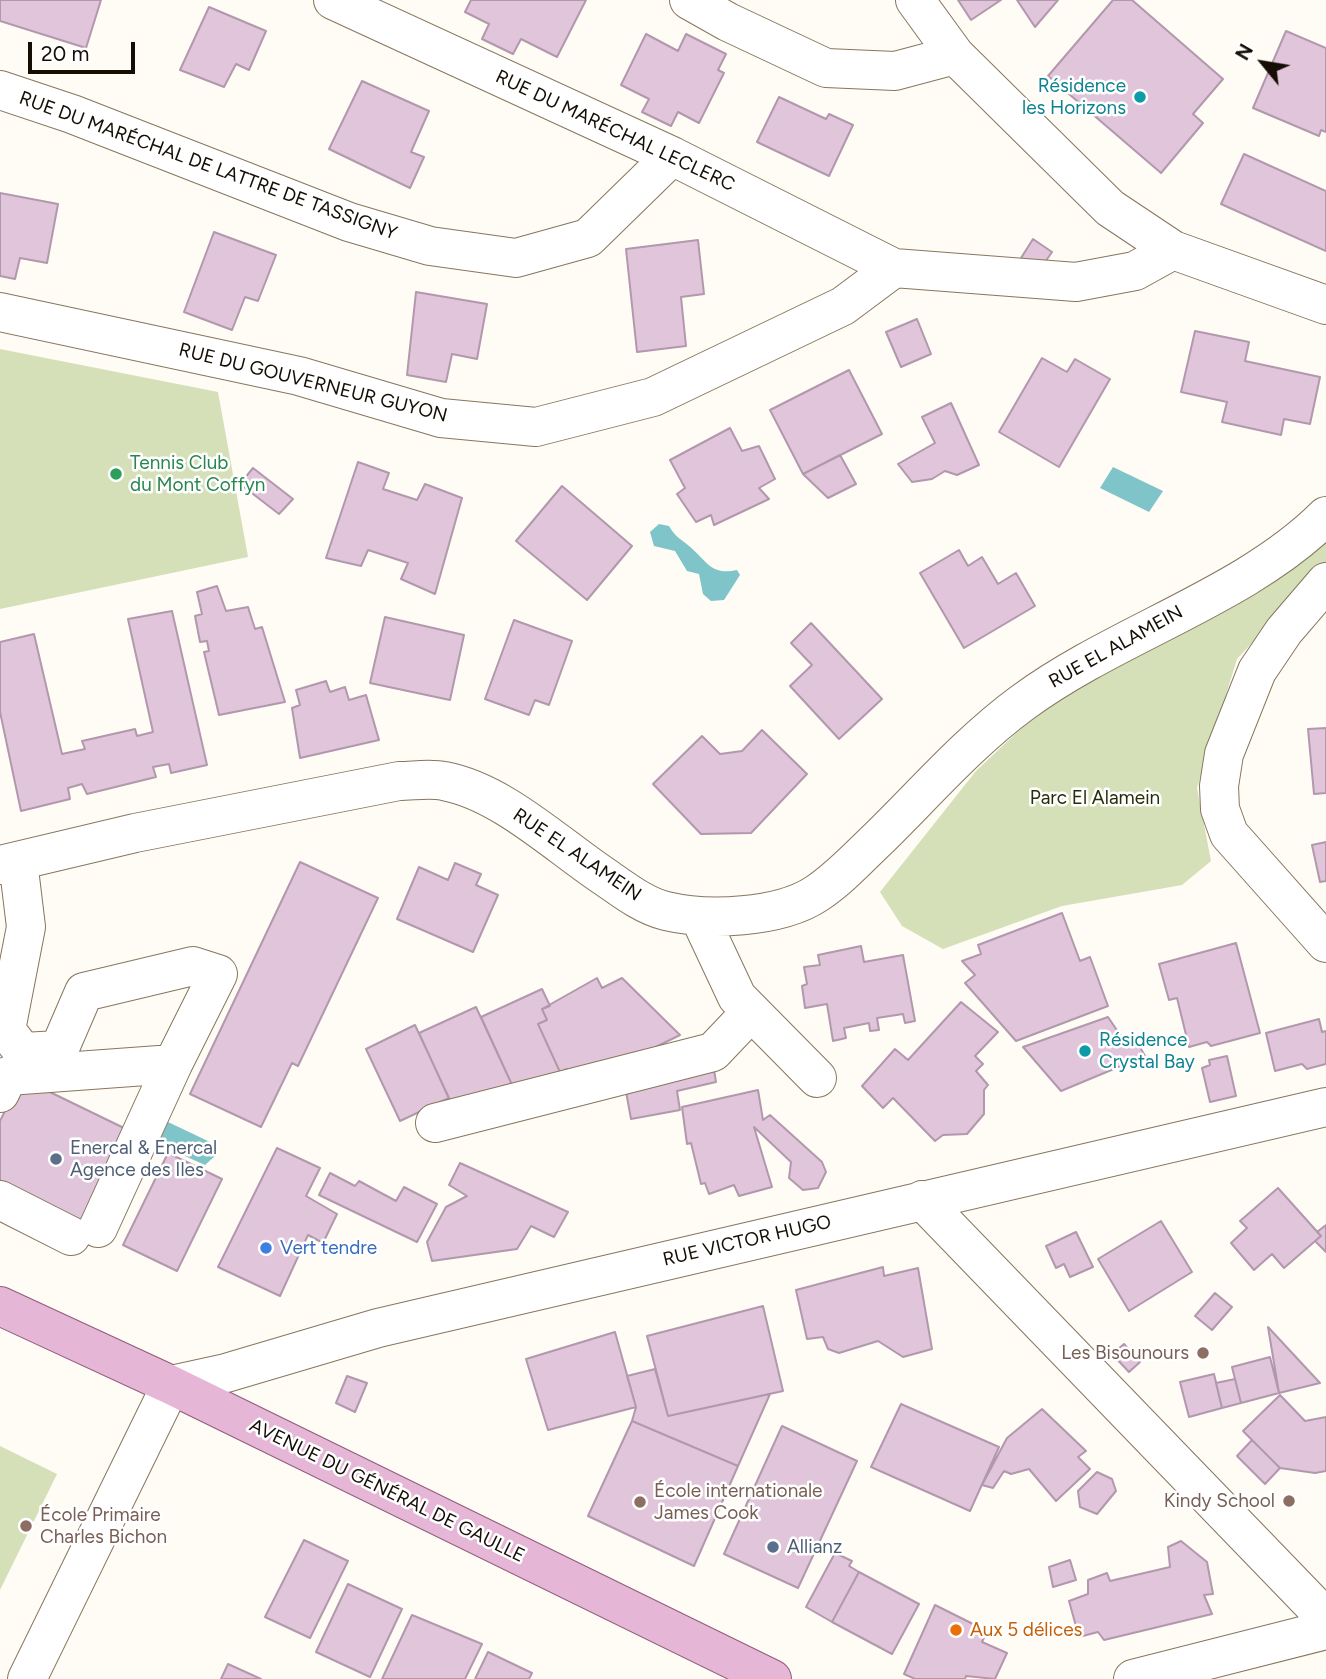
<!DOCTYPE html>
<meta charset="utf-8">
<style>
body{margin:0}
#map{position:relative;width:1326px;height:1679px;overflow:hidden;background:#fffbf5;font-family:Figtree,sans-serif}
canvas{display:block}
.north{position:absolute;left:1228px;top:28px;width:70px;height:70px;-webkit-text-stroke:5px #fff;paint-order:stroke;rotate:300deg;font-size:19px;font-weight:700;line-height:28px;text-align:center;color:#140e05}
.north::after{content:'';display:block;margin:auto;width:24px;height:32px;background:#140e05;clip-path:polygon(50% 0,100% 100%,50% 72%,0 100%)}
.scale{position:absolute;left:28px;top:42px;width:107px;height:32px;box-sizing:border-box;border:4px solid #140e05;border-top:0;padding-left:9px;font-size:21px;line-height:24px;white-space:nowrap;color:#140e05;-webkit-text-stroke:5px #fff;paint-order:stroke}
</style>
<div id="map">
<canvas width="1326" height="1679"></canvas>
<div class="north">N</div>
<div class="scale">20 m</div>
</div>
<script>
const c = document.querySelector('canvas').getContext('2d');
c.lineJoin = 'round';
function paint(path, color) {
  c.fillStyle = color;
  c.fill(path, 'evenodd');
}
function stroke(path, color, width, dash) {
  c.strokeStyle = color;
  c.lineWidth = width;
  c.lineCap = dash ? 'butt' : 'round';
  c.setLineDash(dash || []);
  c.stroke(path);
}
function drawText(font, color, halo, rows, align = 'center') {
  c.font = font + ' Figtree,sans-serif';
  c.lineWidth = 5;
  c.setLineDash([]);
  c.textBaseline = 'middle';
  c.strokeStyle = halo;
  c.fillStyle = color;
  for (const [text, x, y, turn = 0] of rows) {
    c.save();
    c.translate(x, y);
    c.rotate((+turn || 0) * Math.PI / 180);
    c.textAlign = isNaN(turn) ? turn : align;
    if (halo) c.strokeText(text, 0, 0);
    c.fillText(text, 0, 0);
    c.restore();
  }
}
paint(new Path2D(`
 M0,349L218,392L248,557L0,609Z
 M1326,534V563L1237,659L1197,788L1211,861L1182,885L1062,906L943,949L902,926L880,892L976,771L1047,704Z
 M0,1446L57,1474L0,1590Z`), '#d5e0b9');
paint(new Path2D(`
 M1113,467L1163,491L1149,512L1100,488Z
 M659,524L669,526C676,538 680,538 689,546C707,561 711,576 737,570L740,575L724,600L711,601L703,594L699,574L687,571L675,551L654,546L650,532Z
 M168,1122L210,1142L215,1156L205,1165L158,1144Z`), '#7fc4c8');
const building = new Path2D(`
 M0,0H101L86,48L0,21Z
 M471,0H586L557,57L521,39L513,54L482,39L489,24L465,12Z
 M958,0H1001L971,20Z
 M1017,0H1058L1035,27Z
 M1113,0H1132L1223,79L1193,114L1203,123L1161,173L1048,76Z
 M209,7L266,31L249,70L236,64L224,87L180,70Z
 M1286,31L1326,48V132L1321,130L1319,136L1253,108Z
 M646,34L678,51L686,34L726,54L718,70L724,73L699,123L678,112L671,126L642,112L649,99L621,85Z
 M362,81L429,111L411,152L424,157L410,188L329,149Z
 M779,97L826,119L829,114L853,125L829,176L757,142Z
 M1244,154L1326,191V251L1221,204Z
 M0,193L58,204L47,263L20,258L15,279L0,276Z
 M214,232L276,255L258,301L245,297L232,330L184,312Z
 M1033,239L1052,252L1039,271L1021,258Z
 M698,240L704,294L681,297L686,346L637,352L626,249Z
 M416,292L487,304L477,359L452,354L446,382L407,375Z
 M917,319L931,354L901,367L886,332Z
 M1195,331L1249,342L1245,361L1320,377L1310,424L1284,419L1281,435L1222,422L1227,402L1181,392Z
 M1042,358L1067,372L1075,359L1110,379L1059,467L999,432Z
 M849,370L882,434L803,474L770,410Z
 M951,403L979,465L957,475L945,471L932,479L912,482L898,464L935,443L922,417Z
 M730,428L742,451L759,446L775,479L759,488L769,499L714,525L711,515L696,522L677,494L685,488L670,460Z
 M840,455L856,484L828,498L803,474Z
 M358,462L389,473L383,489L417,500L425,484L462,498L435,594L401,579L408,563L368,550L361,566L326,558Z
 M253,468L293,499L279,514L240,484Z
 M562,486L632,546L587,600L516,541Z
 M959,550L968,566L982,557L998,584L1016,573L1035,606L964,648L920,573Z
 M217,586L226,611L248,607L255,629L262,627L285,702L219,715L204,652L209,651L207,641L200,642L195,616L202,614L197,592Z
 M172,611L207,765L171,773L169,764L153,767L156,777L87,794L82,784L68,788L70,799L21,811L0,712V642L34,634L62,754L85,749L82,741L135,729L137,736L153,732L128,619Z
 M385,617L464,635L450,700L370,683Z
 M514,620L572,641L549,705L535,700L529,715L485,699Z
 M811,623L882,699L839,739L790,686L812,665L791,643Z
 M326,681L330,692L345,687L349,700L366,695L379,740L300,758L292,708L300,705L296,690Z
 M1326,728V793L1314,794L1308,729Z
 M762,730L807,774L751,833L701,834L653,784L702,736L720,754L742,751Z
 M1326,842V881L1320,882L1312,845Z
 M300,862L378,898L298,1066L292,1063L261,1127L190,1094Z
 M455,863L481,874L476,885L498,895L473,952L397,919L419,867L448,880Z
 M1062,913L1080,961L1090,957L1108,1006L1016,1041L965,983L975,975L962,961L981,954L978,945Z
 M1236,943L1260,1033L1211,1046L1207,1042L1189,1047L1177,998L1169,1000L1159,964Z
 M861,946L864,962L903,955L915,1021L905,1023L903,1014L877,1018L879,1030L870,1031L869,1023L844,1028L846,1038L833,1041L827,1004L805,1008L802,986L807,984L804,967L820,965L818,955Z
 M597,978L602,988L622,978L680,1035L577,1086L567,1069L560,1072L538,1024L547,1020L542,1009Z
 M542,989L550,1006L542,1009L547,1020L538,1024L560,1072L568,1071L513,1087L481,1017Z
 M961,1002L998,1032L975,1056L983,1064L976,1071L988,1085L984,1090V1114L967,1134L943,1135L935,1141L893,1098L883,1108L862,1086L895,1049L908,1060Z
 M476,1007L513,1087L456,1114L419,1033Z
 M1108,1017L1127,1045L1137,1042L1145,1056L1061,1091L1023,1047Z
 M1319,1019L1322,1032L1326,1031V1064L1307,1069L1302,1064L1275,1071L1266,1033Z
 M415,1025L449,1098L400,1121L366,1049Z
 M1227,1056L1236,1096L1210,1102L1202,1068L1210,1065L1209,1060Z
 M713,1064L716,1082L677,1091L680,1110L631,1119L625,1086Z
 M21,1078L126,1129L78,1227L0,1188V1121Z
 M758,1090L763,1120L770,1115L822,1162L826,1172L818,1188L803,1190L789,1178L791,1162L754,1127L772,1187L739,1196L734,1185L709,1194L705,1183L701,1184L691,1143L687,1144L682,1107Z
 M277,1148L320,1168L306,1196L337,1214L323,1243L308,1235L280,1296L218,1267Z
 M168,1153L222,1179L177,1271L123,1245Z
 M460,1163L568,1212L554,1237L531,1226L517,1249L432,1261L427,1242L446,1207L467,1196L449,1185Z
 M330,1173L355,1186L359,1181L396,1201L404,1187L437,1204L417,1242L319,1195Z
 M1278,1188L1321,1236L1284,1268L1272,1254L1254,1270L1231,1243L1247,1228L1240,1221Z
 M1161,1221L1192,1272L1129,1311L1098,1259Z
 M1326,1225V1252L1315,1241L1321,1236L1317,1232Z
 M1076,1232L1093,1267L1070,1277L1064,1264L1056,1268L1046,1246Z
 M883,1267L884,1276L918,1268L932,1349L903,1357L878,1341L839,1353L828,1349L823,1337L807,1339L796,1290Z
 M1215,1293L1232,1307L1212,1330L1195,1316Z
 M763,1306L783,1391L668,1416L647,1336Z
 M1268,1327L1320,1383L1279,1393Z
 M615,1332L636,1407L548,1430L526,1359Z
 M1124,1344L1140,1362L1129,1372L1112,1354Z
 M1270,1357L1279,1393L1241,1403L1232,1367Z
 M655,1369L668,1416L770,1394L738,1466L632,1421L636,1407L627,1376Z
 M1214,1374L1222,1408L1189,1417L1180,1382Z
 M347,1376L367,1383L355,1412L336,1403Z
 M1235,1379L1241,1403L1222,1408L1216,1383Z
 M1280,1395L1305,1421L1326,1417V1471L1315,1473L1280,1468L1243,1431Z
 M901,1404L999,1447L970,1511L871,1467Z
 M1042,1409L1086,1451L1078,1457L1090,1469L1056,1501L1029,1469L1011,1474L1004,1471L993,1488L982,1485L1007,1438Z
 M632,1421L738,1466L694,1566L588,1516Z
 M782,1426L857,1461L798,1588L724,1554Z
 M1252,1440L1280,1468L1265,1484L1237,1456Z
 M1097,1472L1112,1479L1116,1491L1097,1514L1080,1507L1078,1491Z
 M304,1540L348,1561L310,1638L265,1617Z
 M1181,1541L1207,1562L1213,1594L1204,1595L1212,1614L1104,1640L1098,1632L1079,1637L1069,1601L1088,1594V1580L1107,1573L1110,1581L1170,1567L1168,1547Z
 M835,1553L852,1561L849,1566L859,1572L832,1622L806,1607Z
 M1070,1560L1076,1580L1053,1587L1049,1567Z
 M859,1572L919,1604L892,1654L832,1622Z
 M348,1584L402,1609L370,1677L316,1652Z
 M935,1605L987,1631L982,1642L1007,1653L995,1679L966,1676L965,1679H915L904,1674Z
 M412,1615L482,1644L465,1679H382Z
 M488,1652L532,1673L529,1679H475Z
 M228,1664L261,1679H221Z`);
paint(building, '#e1c5da');
stroke(building, '#b298ac', 2);
const minor = new Path2D(`
 M333,0L672,156L894,268
 M689,0L728,22L826,68L895,71L955,55
 M915,0L955,55L1110,208L1173,250L1326,305
 M0,90L72,114L349,222L430,246L516,258L588,238L672,156
 M0,312L299,376L441,418L536,427L653,397L843,306L894,268L1076,282L1135,271L1173,250
 M1326,582L1284,631L1257,671L1224,754L1219,786L1220,809L1229,834L1326,943
 M0,865L135,833L399,781C413,781 430,778 444,781C503,792 559,847 608,879C625,891 645,906 666,911C708,921 779,918 816,894C839,879 859,857 878,839C925,793 969,742 1022,703C1117,633 1245,597 1326,516
 M699,916L737,997L817,1078
 M0,1093L8,1076L173,1064L218,974L193,966L84,992L59,1050L23,1052L6,1030L26,927L18,861
 M435,1123L713,1052L751,1012
 M0,1200L71,1236
 M922,1200L1326,1618
 M98,1228L173,1064
 M27,1679L171,1385L226,1373L378,1328L1326,1107
 M1133,1679L1326,1630`);
const major = new Path2D(`
 M0,1306L171,1385L772,1679`);
stroke(minor, '#87765d', 40);
stroke(major, '#905c7b', 40);
stroke(minor, '#fff', 38);
stroke(major, '#e5b6d6', 38);
for (const [x, y, r, color] of [
 [1140,97,7,"#0f9aa8"],
 [116,474,7,"#2e9e5b"],
 [1085,1051,7,"#0f9aa8"],
 [56,1159,7,"#5c6f8a"],
 [266,1248,7,"#3f7fe0"],
 [1203,1353,7,"#8d6e63"],
 [1289,1501,7,"#8d6e63"],
 [640,1502,7,"#8d6e63"],
 [26,1526,7,"#8d6e63"],
 [773,1547,7,"#5c6f8a"],
 [956,1630,7,"#e8710a"]
]) {
  const dot = new Path2D();
  dot.arc(x, y, r, 0, 2 * Math.PI);
  c.fillStyle = color;
  c.fill(dot);
  stroke(dot, '#fff', 2.5);
}
drawText('19px', '#0d838f', '#fff', [
 ["Résidence",1126,86],
 ["les Horizons",1126,108],
 ["Résidence",1099,1040,"left"],
 ["Crystal Bay",1099,1062,"left"]
], 'right');
drawText('19px', '#140e05', '#fff', [
 ["RUE DU MARÉCHAL LECLERC",615,131,25],
 ["RUE DU MARÉCHAL DE LATTRE DE TASSIGNY",208,166,20],
 ["RUE DU GOUVERNEUR GUYON",313,383,14],
 ["RUE EL ALAMEIN",1116,647,-29],
 ["RUE EL ALAMEIN",577,855,34],
 ["RUE VICTOR HUGO",747,1241,-13],
 ["AVENUE DU GÉNÉRAL DE GAULLE",387,1491,26]
]);
drawText('19px', '#27864d', '#fff', [
 ["Tennis Club",130,463],
 ["du Mont Coffyn",130,485]
], 'left');
drawText('19px', '#262e07', '#fff', [
 ["Parc El Alamein",1095,798]
]);
drawText('19px', '#4e5e75', '#fff', [
 ["Enercal & Enercal",70,1148],
 ["Agence des Iles",70,1170],
 ["Allianz",787,1547]
], 'left');
drawText('19px', '#366cbe', '#fff', [
 ["Vert tendre",280,1248]
], 'left');
drawText('19px', '#785e54', '#fff', [
 ["Les Bisounours",1189,1353],
 ["École internationale",654,1491,"left"],
 ["James Cook",654,1513,"left"],
 ["Kindy School",1275,1501],
 ["École Primaire",40,1515,"left"],
 ["Charles Bichon",40,1537,"left"]
], 'right');
drawText('19px', '#c56008', '#fff', [
 ["Aux 5 délices",970,1630]
], 'left');
</script>
